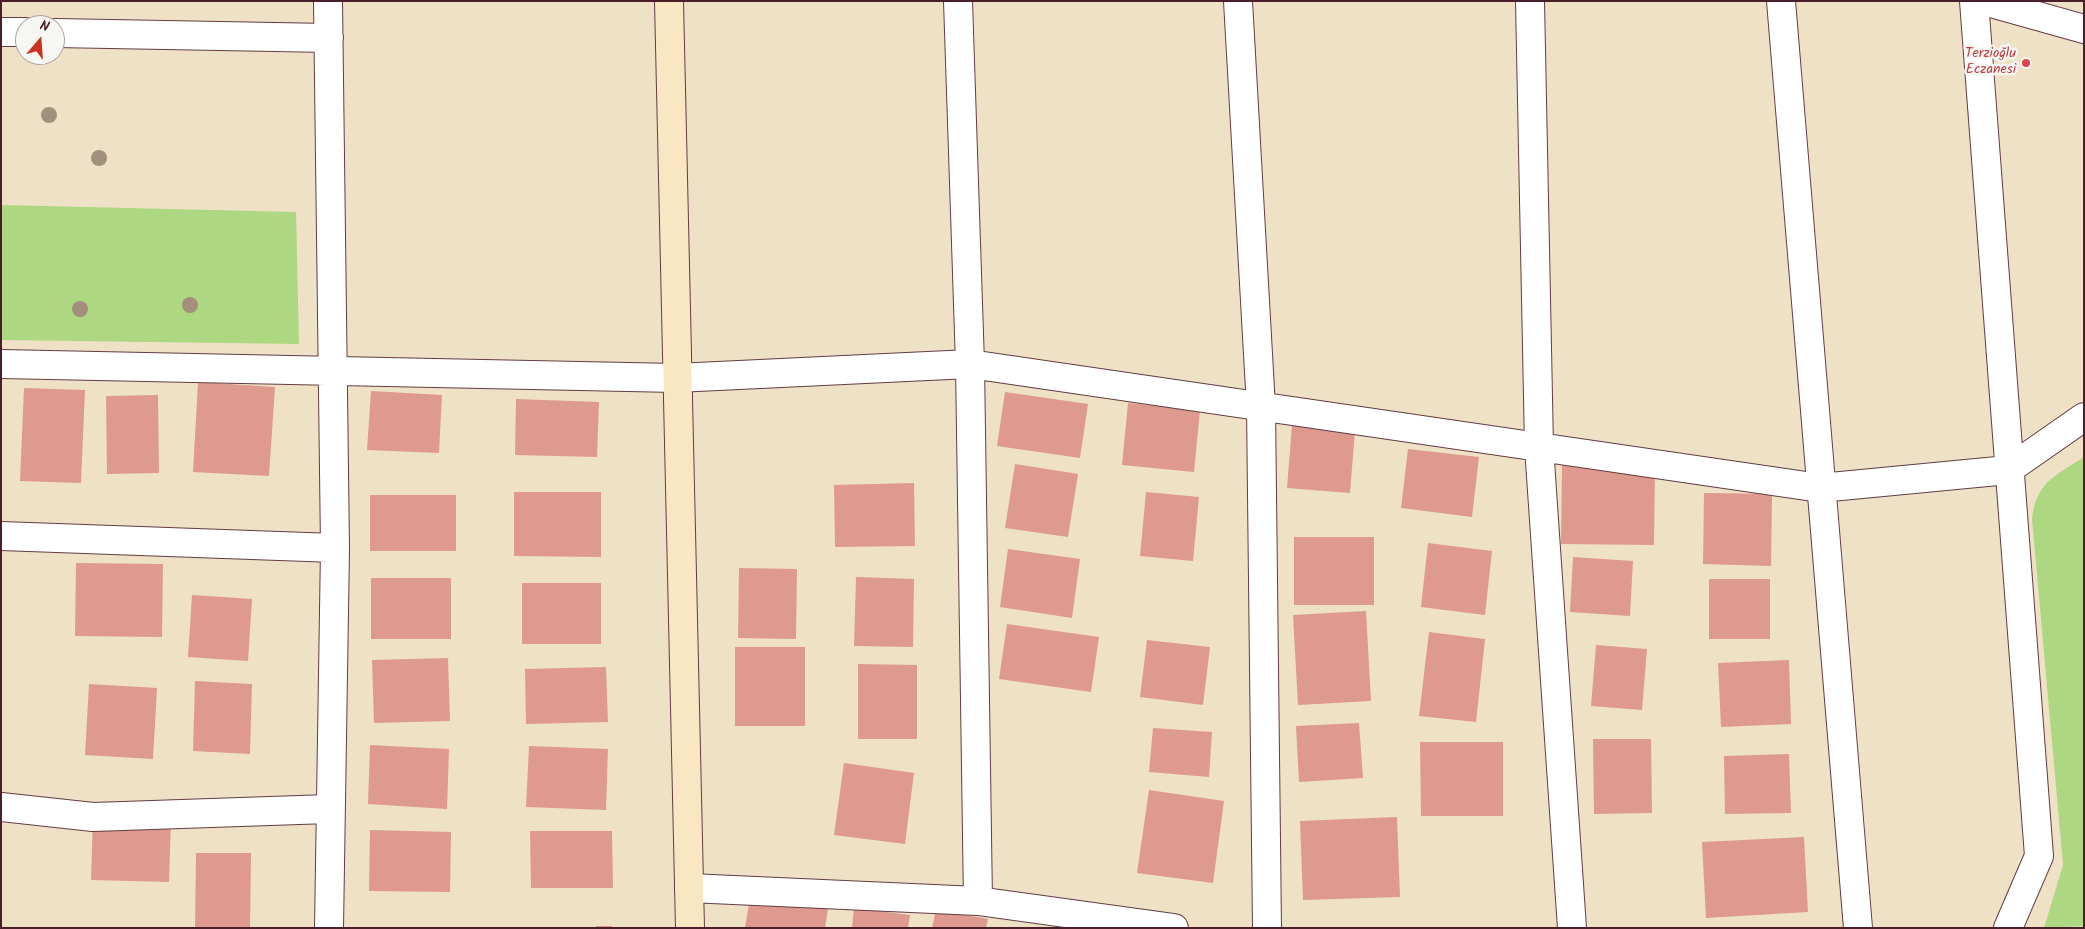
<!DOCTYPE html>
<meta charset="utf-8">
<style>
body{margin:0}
#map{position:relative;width:2085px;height:929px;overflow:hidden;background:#efe1c5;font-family:Kalam,sans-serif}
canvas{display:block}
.frame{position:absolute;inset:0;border:2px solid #4a1f2b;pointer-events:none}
.north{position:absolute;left:15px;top:15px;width:50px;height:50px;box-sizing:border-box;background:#f6f6f2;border:1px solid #b1a0a2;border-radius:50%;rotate:18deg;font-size:14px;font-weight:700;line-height:20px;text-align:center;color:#4a1f2b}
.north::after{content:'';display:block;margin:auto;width:18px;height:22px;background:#c8321e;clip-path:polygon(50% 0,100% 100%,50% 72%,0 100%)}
</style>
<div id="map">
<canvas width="2085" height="929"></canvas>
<div class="frame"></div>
<div class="north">N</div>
</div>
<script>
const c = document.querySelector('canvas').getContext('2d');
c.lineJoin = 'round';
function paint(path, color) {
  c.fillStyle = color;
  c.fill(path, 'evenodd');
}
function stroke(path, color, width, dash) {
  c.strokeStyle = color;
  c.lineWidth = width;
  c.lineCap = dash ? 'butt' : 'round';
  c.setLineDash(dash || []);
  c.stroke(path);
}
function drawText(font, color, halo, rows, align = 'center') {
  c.font = font + ' Kalam,sans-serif';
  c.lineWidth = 5;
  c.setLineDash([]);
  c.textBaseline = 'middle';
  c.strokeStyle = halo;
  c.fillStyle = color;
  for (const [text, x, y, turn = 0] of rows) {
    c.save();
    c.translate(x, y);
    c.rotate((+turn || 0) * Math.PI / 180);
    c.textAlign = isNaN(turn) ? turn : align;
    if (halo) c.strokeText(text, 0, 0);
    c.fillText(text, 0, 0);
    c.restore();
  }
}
paint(new Path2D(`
 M1,205L296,212L299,344L1,340Z
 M2084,457V926L2044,928L2063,865L2032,519C2036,482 2055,476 2084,457Z`), '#aed782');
paint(new Path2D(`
 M198,382L275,387L269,476L193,472Z
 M24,388L85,390L81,483L20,481Z
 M371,391L442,395L439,453L367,450Z
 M1005,392L1088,404L1080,458L997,446Z
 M158,395L159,473L107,474L106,396Z
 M516,399L599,402L597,457L515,455Z
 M1128,403L1200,410L1194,472L1122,465Z
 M1292,425L1355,430L1350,493L1287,488Z
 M1408,449L1479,457L1472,517L1401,508Z
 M1015,464L1078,474L1068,537L1005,528Z
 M1562,464L1655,465L1654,545L1561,544Z
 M914,483L915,546L835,547L834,485Z
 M514,492H601V557L514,556Z
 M1146,492L1199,497L1193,561L1140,556Z
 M1704,493L1772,494L1771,566L1703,564Z
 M370,495H456V551H370Z
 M1294,537H1374V605H1294Z
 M1428,543L1492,551L1485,615L1421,607Z
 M1008,549L1080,559L1072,618L1000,607Z
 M1573,557L1633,561L1630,616L1570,612Z
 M76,563L163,564L162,637L75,636Z
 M739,568L797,569L796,639L738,638Z
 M856,577L914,579L913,647L854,646Z
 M371,578H451V639H371Z
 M1709,579H1770V639H1709Z
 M522,583H601V644H522Z
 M192,595L252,599L248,661L188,657Z
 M1366,611L1371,701L1298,705L1293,615Z
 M1007,624L1099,637L1091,692L999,679Z
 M1429,632L1485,639L1476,722L1419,716Z
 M1147,640L1210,647L1203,705L1140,697Z
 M1596,645L1647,649L1642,710L1591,706Z
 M735,647H805V726H735Z
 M448,658L450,721L374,723L372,660Z
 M1789,660L1791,724L1721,727L1718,663Z
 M858,664L917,665V739H858Z
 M606,667L608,722L526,724L525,669Z
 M195,681L252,684L250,754L193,751Z
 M89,684L157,688L153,759L85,755Z
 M1359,723L1363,778L1299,782L1296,726Z
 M1153,728L1212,732L1209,777L1149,772Z
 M1593,739H1651L1652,813L1594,814Z
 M1420,742H1503V816H1421Z
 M370,745L449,749L447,809L368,804Z
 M529,746L608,749L606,810L526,807Z
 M1789,754L1791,813L1725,814L1724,756Z
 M844,763L914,773L905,844L834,835Z
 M1149,790L1224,801L1213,883L1137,873Z
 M93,817L171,819L169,882L91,880Z
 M1397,817L1400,897L1303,900L1300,821Z
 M370,830L451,832L450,892L369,891Z
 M530,831H612L613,888H531Z
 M1804,837L1808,912L1706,918L1702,842Z
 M196,853H251L250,928H195Z
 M750,898L828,909L825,928H745Z
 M854,908L910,915L908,928H852Z
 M936,909L988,919L986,928H932Z
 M596,926H612V928H596Z`), '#de9a8e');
const street = new Path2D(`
 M328,1L335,548L329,928
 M958,1L970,364L978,901
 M1238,1L1261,407L1267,928
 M1530,1L1539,447L1572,928
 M1781,1L1858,928
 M1974,1L2039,856L2008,928
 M1984,1L2084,29
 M1,32H25
 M55,33L329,38
 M1,364L676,378L970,364L1820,488L2008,470L2084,417
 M1,536L335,548
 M1,807L93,817L329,809
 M689,888L978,901L1174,928`);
const secondary = new Path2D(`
 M669,1L690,928`);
stroke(street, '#633c42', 30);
stroke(secondary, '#633c42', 30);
stroke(street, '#fff', 28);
stroke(secondary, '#f9e7c3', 28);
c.fillStyle = '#a2907c';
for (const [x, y] of [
 [49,115],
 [99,158],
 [190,305],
 [80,309]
]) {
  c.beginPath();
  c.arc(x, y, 8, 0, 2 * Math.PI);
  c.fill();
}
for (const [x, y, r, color] of [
 [2026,63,5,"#e0444e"]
]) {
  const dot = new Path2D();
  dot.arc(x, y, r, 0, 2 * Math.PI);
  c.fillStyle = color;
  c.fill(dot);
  stroke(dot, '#f6f6f2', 2);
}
drawText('14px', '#be3a42', '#f6f6f2', [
 ["Terzioğlu",2016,55],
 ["Eczanesi",2016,71]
], 'right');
</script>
